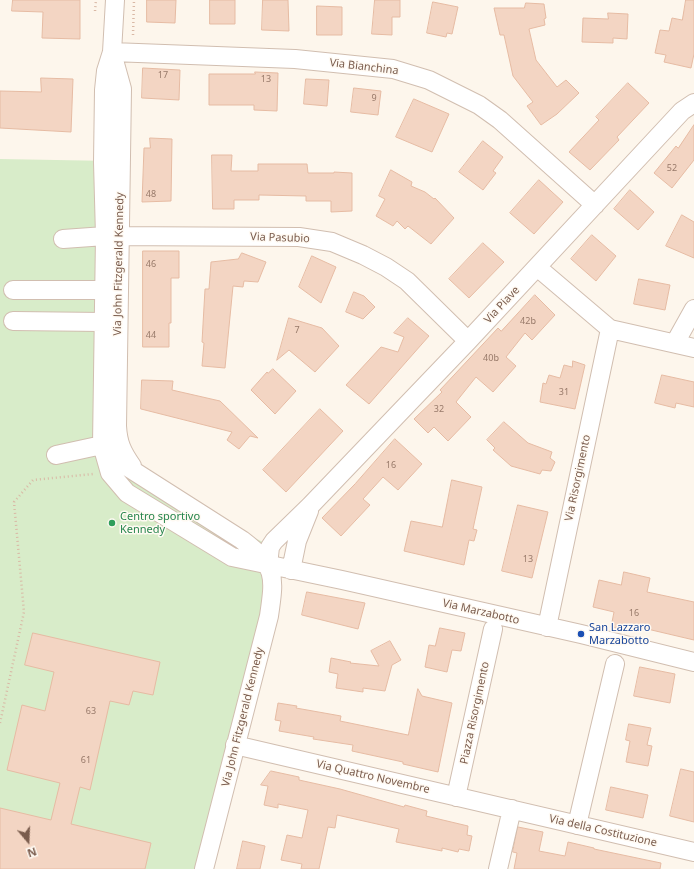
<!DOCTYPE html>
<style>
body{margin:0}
#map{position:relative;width:694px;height:869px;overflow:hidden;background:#fdf6ec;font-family:"Noto Sans",sans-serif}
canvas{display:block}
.north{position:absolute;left:8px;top:821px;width:40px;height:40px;-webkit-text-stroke:3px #fffaf3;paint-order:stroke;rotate:161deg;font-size:11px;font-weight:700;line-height:16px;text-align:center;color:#7a5c4d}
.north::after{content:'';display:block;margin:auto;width:14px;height:18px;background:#7a5c4d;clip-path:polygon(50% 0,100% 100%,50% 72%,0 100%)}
</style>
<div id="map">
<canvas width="694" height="869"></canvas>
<div class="north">N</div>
</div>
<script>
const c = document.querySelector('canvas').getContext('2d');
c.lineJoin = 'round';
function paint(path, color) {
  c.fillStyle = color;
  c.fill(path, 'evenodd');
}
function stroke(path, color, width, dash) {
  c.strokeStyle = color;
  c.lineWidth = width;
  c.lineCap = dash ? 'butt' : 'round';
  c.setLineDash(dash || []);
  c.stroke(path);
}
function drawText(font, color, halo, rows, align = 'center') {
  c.font = font + ' "Noto Sans",sans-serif';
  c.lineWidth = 3;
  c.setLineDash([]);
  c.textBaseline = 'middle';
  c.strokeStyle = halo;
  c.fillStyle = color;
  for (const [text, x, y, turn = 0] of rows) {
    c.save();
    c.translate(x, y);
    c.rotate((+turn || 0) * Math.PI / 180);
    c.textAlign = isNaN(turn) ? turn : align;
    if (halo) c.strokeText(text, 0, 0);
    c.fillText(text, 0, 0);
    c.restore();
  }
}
paint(new Path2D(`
 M0,159L112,161L115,447L187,505L263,542L276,562L205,869H0Z`), '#d8ecc9');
const building = new Path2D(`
 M13,0H80V39L42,38L43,12L12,11Z
 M147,0H176L175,23L147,22Z
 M210,0H235V24H210Z
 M263,0H288L289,31L262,30Z
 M375,0H400V17H392V35L372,34Z
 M686,0H694V54L691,68L664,62L666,55L655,53L660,30L669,31L672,18L682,20Z
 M433,2L458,7L452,34L447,33L446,37L427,33Z
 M526,3L544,4L546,18L544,19L545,25L529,29L536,60L557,87L566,80L579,93L557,114L541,125L527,106L533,102L513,76L504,35H500L494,8H524Z
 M317,6L342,7V35H317Z
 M608,13L628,14L627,39L613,38V43L582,42L583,18L608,19Z
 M143,68L180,70L179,100L142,98Z
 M255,72L278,73L277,111L254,110V105H209V74H255Z
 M41,78L73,79L71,132L0,128V91L41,92Z
 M306,79L329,80L327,106L304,104Z
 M628,83L649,103L617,137L619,140L590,170L569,152L599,120L596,117Z
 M354,88L381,91L378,115L351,112Z
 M414,99L449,114L432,152L396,137Z
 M694,125V160L672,188L654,173L676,146L678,148Z
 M150,138L172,139L171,201L142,202L144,148H150Z
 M483,141L503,157L493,171L496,173L483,190L459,172Z
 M212,155H232L231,171H258V164H307L308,173H334V172L352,173V211L331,212V201H306V196L259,195V200H234V209H213Z
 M391,170L412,182L411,186L425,192L434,199L435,198L454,218L431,244L408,226L405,229L397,221L393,226L376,216L385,199L379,196Z
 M539,180L563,202L534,234L510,213Z
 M630,190L654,212L638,230L614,209Z
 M682,215L694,222V258L666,246Z
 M592,235L616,256L596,281L571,259Z
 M483,243L504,262L469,298L449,279Z
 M143,251H179V278H171V323H169V347H143Z
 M242,253L266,262L258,282L244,281L243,287L233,286L225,368L202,366L204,343L202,342L205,289H209L211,262L238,259Z
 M312,256L336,267L321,303L299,287Z
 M639,279L670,285L665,310L634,304Z
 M354,292L364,296L375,307L363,319L346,312Z
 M535,295L555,315L532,340L525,333L506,357L516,366L493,392L476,377L456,402L471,417L448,441L434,427L428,433L414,419L442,392L440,390L498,328L501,331Z
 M289,318L322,328L339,346L315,372L289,350L277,360Z
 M408,318L429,336L369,404L346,385L381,347L398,352L404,337L394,333Z
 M573,361L585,365L575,409L540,402L543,383L546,384L549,375L560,378L564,365L572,367Z
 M273,369L296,391L275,414L251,390L267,372L268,373Z
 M662,375L694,382V407L676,403L675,408L655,403Z
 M142,380L173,381L172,390L220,401L258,438L250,436L239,449L227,440L232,432L141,409Z
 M320,409L343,431L286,492L263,470Z
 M504,422L528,443L552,452L550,458L555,462L551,471L542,470L540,474L511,466L493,450L495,448L487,440Z
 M395,439L422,464L398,490L383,477L363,499L370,505L341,536L322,518L355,484Z
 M452,480L482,487L473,529L477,530L474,541L469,540L464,565L404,551L411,521L442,527Z
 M518,505L548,512L532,578L502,571Z
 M624,572L650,578L647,592L694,602V640L626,624L625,630L611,627L614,612L593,607L599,580L621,585Z
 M307,592L365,603L358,629L302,615Z
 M440,628L465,633L461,651L452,650L447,672L425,667L429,645L435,646Z
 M33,633L160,662L153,695L133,691L129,705L110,701L90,790L80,787L71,824L151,843L145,869H0V808L51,820L60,783L7,770L22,705L45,711L54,672L25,665Z
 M390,641L401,660L392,665L385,691L363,688V692L336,688L338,674L329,672L331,658L351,662L350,663L379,666L371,651Z
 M640,667L675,674L670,703L634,696Z
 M418,689L422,696L452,703L438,772L403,764V762L352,751L353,745L313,739L314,737L279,731L281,721L275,720L278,703L297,706L296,708L341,716L340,721L408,735Z
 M629,724L651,728L647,745L652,746L648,766L626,762L630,741L626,740Z
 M681,769L694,772V822L670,816Z
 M271,771L299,777V780L340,789L404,807L405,805L427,811L426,816L468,826L467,835L472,836L469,851L459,849L458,852L442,848V851L396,842L399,829L337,815L335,828L328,827L319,869H301L302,864L281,860L287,835L302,838L308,810L278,804V808L264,805L268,786L261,785Z
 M611,787L648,795L643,818L606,810Z
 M518,827L543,832L539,851L565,856L568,842L594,848V849L661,863L660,869H514L517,853L513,852Z
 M243,841L265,846L260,869H237Z`);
paint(building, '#f3d5c3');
stroke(building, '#e6bba3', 1);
const minor = new Path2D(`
 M115,0L112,52L106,71L104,90L103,162L105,236L102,445L110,473L127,493L232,557L342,580L581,634L694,662
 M112,52L295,59L393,69L429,80L479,105L500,120L595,205
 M112,53L122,89L117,426C118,443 122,452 132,466
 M63,239L105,236L299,237L332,242L363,255L386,267L407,281L468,341
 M537,267L610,329L694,348
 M13,290H104
 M13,321L103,322
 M675,343L694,309
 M103,446L118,461L242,540C276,566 275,575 269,616L204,869
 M56,455L102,445
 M268,565L270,547L274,541L310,506L468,341L682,111L694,103
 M291,570L297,541L309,511
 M547,627L610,329
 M235,745L694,852
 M456,797L493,629
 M577,825L615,664
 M498,869L512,809`);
stroke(minor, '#d1beb0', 20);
stroke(new Path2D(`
 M95,11L96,0
 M133,35L134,0
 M0,723L24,612L14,502L33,480L93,474`), '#d9b8a5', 2.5, [1, 3]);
stroke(minor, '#fff', 18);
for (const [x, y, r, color] of [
 [112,523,4,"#2e9e5b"],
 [581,634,4,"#1a4fb4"]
]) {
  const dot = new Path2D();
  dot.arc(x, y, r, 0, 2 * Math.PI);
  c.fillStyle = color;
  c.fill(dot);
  stroke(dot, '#fffaf3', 1.5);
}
drawText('9px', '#987a6a', null, [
 ["17",163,75],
 ["13",266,79],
 ["9",374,98],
 ["52",672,168],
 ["48",151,194],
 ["46",151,264],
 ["42b",528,321],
 ["7",297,330],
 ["44",151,335],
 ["40b",491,358],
 ["31",564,392],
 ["32",439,409],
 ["16",391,465],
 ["13",528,559],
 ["16",634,613],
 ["63",91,711],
 ["61",86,760]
]);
drawText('11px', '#7a5c4d', '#fffaf3', [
 ["Via Bianchina",364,67,7],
 ["Via Pasubio",280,238,2],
 ["Via John Fitzgerald Kennedy",119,264,-89],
 ["Via Piave",502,305,-47],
 ["Via Risorgimento",578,478,-78],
 ["Via Marzabotto",481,612,13],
 ["Piazza Risorgimento",475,713,-78],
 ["Via John Fitzgerald Kennedy",243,717,-76],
 ["Via Quattro Novembre",373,777,13],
 ["Via della Costituzione",603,831,13]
]);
drawText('11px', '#27864d', '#fffaf3', [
 ["Centro sportivo",120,517],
 ["Kennedy",120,530]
], 'left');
drawText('11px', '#164399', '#fffaf3', [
 ["San Lazzaro",589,628],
 ["Marzabotto",589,641]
], 'left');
</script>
